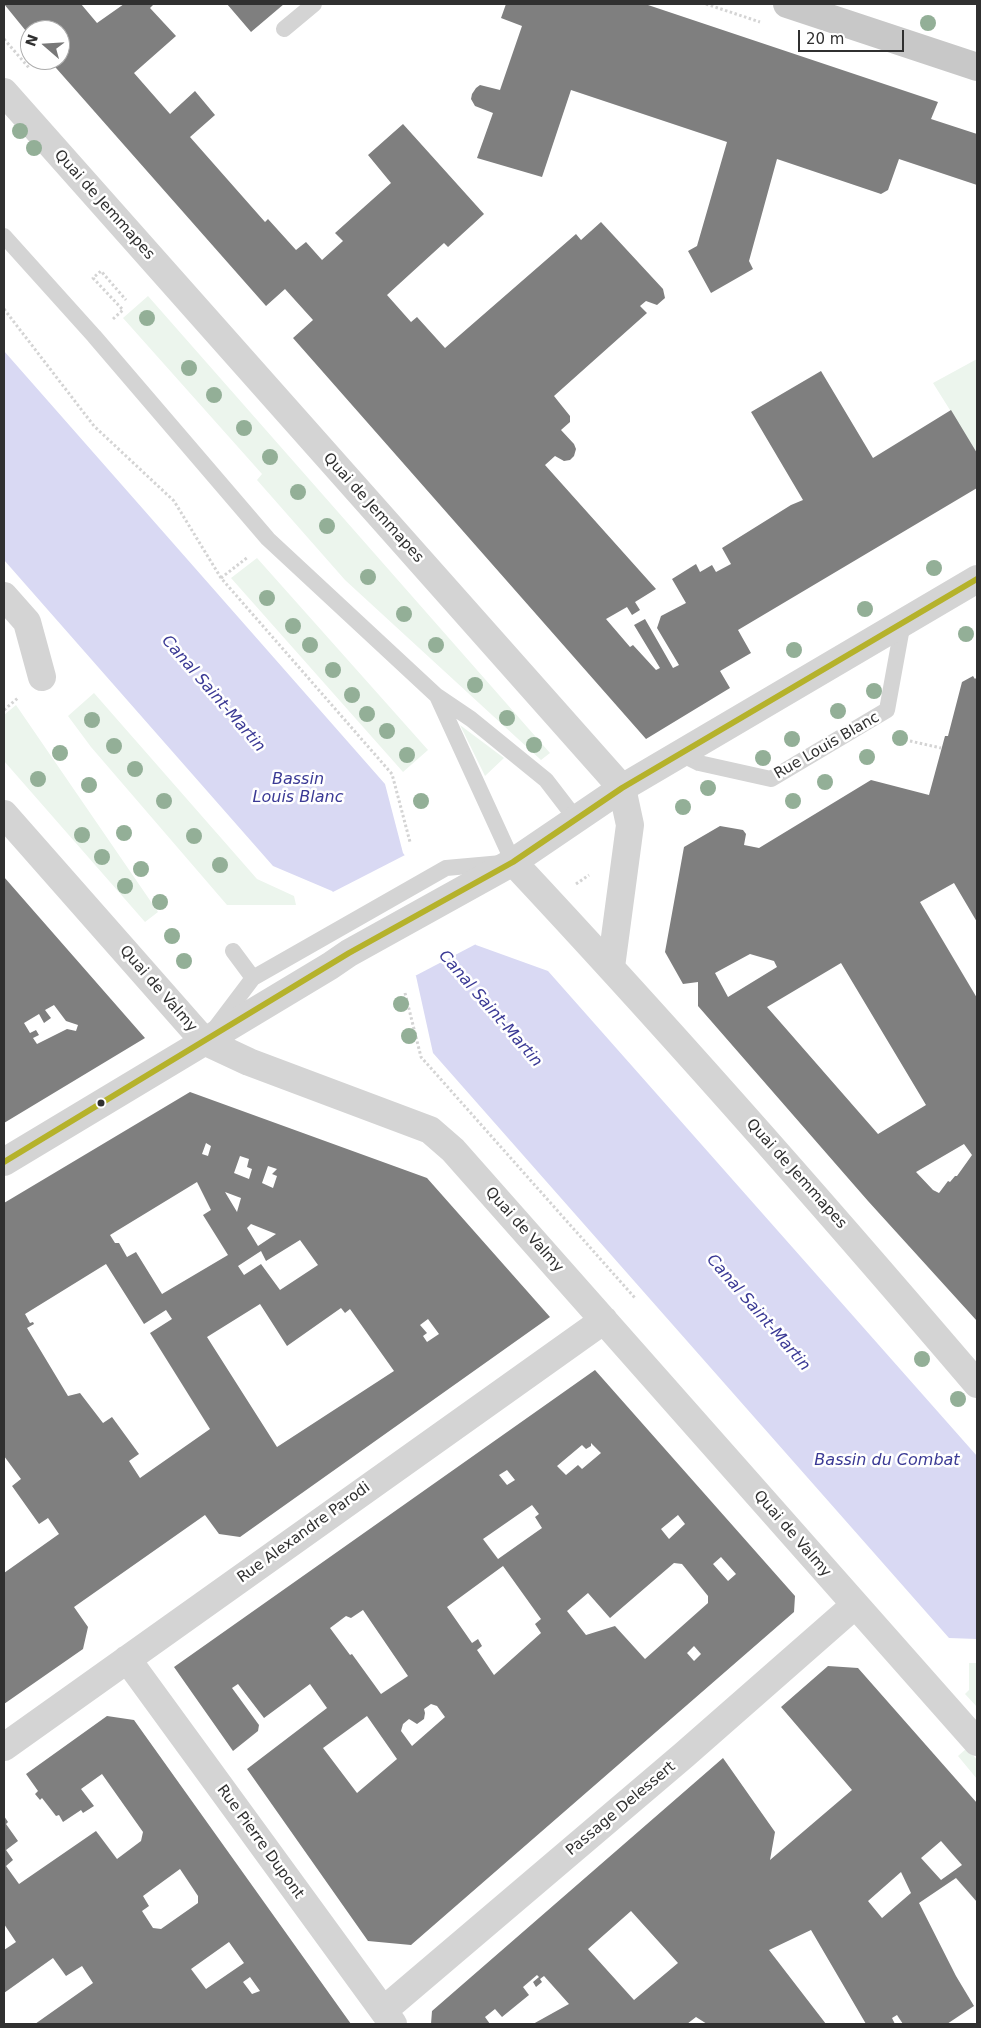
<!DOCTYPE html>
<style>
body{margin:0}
#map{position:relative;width:981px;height:2028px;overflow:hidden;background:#fff;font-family:"DejaVu Sans",sans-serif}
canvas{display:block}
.frame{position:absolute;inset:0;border:5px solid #303030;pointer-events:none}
.north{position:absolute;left:20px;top:20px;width:50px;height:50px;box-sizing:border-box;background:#fff;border:1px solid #acacac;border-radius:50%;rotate:289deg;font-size:14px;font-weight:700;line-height:20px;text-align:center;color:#303030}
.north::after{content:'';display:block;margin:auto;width:18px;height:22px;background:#787878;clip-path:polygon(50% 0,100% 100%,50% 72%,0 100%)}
.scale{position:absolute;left:798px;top:30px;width:106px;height:22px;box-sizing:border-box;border:2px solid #303030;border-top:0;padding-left:6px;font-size:15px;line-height:18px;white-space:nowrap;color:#303030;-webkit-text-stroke:4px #fff;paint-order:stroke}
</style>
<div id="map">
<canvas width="981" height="2028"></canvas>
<div class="frame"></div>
<div class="north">N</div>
<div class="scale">20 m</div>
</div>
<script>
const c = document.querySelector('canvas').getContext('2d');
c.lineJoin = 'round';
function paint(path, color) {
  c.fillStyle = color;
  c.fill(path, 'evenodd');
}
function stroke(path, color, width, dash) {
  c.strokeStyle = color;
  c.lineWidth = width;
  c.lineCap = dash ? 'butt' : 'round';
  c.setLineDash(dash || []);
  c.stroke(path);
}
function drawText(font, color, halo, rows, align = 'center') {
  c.font = font + ' "DejaVu Sans",sans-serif';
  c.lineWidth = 5;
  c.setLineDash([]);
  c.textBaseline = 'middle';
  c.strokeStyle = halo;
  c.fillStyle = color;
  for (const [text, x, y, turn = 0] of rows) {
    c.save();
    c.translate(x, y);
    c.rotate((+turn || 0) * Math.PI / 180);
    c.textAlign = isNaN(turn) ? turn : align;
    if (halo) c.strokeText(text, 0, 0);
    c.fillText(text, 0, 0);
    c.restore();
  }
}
paint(new Path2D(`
 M148,296L550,753L541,760L345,580L257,480L262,474L123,318Z
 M977,359V453L933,383Z
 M257,558L428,750L403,772L231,578Z
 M94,693L257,879L294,896L296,905H227L91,747L68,716Z
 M16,705L158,912L145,922L4,761V715Z
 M460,725L504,758L485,776Z
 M969,1663H977V1707L965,1694L969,1690Z
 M967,1748L977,1760V1779L958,1756Z`), '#ecf5ed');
paint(new Path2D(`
 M4,351L385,784L403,853L476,945L548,971L977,1456V1639L949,1638L433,1053L416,976L332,891L273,866L4,560Z`), '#d9d9f3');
paint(new Path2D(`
 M407,854L478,943L413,977L331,893Z`), '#fff');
paint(new Path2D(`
 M4,4H81L97,23L124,4H154L150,8L176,36L134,73L170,114L195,91L215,115L190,137L265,222L268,219L296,250L306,242L322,260L343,241L335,233L391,183L368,155L403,124L484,214L448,247L444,243L387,295L411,322L417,317L445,348L576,234L581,240L601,222L663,289L665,298L657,305L646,301L640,306L647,313L554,396L570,416V422L561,430L574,444L576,449L574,456L570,460L564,461L555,456L545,465L656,589L635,602L640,610L632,615L627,607L606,619L630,647L633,645L656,670L660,668L634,625L645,619L673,668L679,665L657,628L661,616L686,603L672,579L696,564L700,572L712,565L716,572L731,564L722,548L791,505L803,500L751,412L821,371L873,458L951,410L977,453V488L738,630L751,653L720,671L730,688L646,739L293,338L313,320L285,289L266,306L49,60H60V30H30V36Z
 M227,4H284L251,32Z
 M506,4H645L938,102L931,119L977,134V185L899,159L888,190L881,194L777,159L749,261L753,269L711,293L688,251L697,246L727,142L571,90L542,177L477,158L493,113L475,106L471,99L472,94L476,88L480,85L500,90L522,26L501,18Z
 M973,676L975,679L977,677V922L954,883L920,902L977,998V1217L976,1220L977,1221V1321L868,1201L698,1006V982L683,984L665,952L684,847L720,826L743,830L746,834L744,845L759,848L871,780L929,795L945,736H948L962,682ZM750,954L774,961L777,967L728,997L715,973ZM841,963L926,1105L878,1134L767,1007ZM964,1144L972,1155L957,1176H955L950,1182L948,1181L939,1193L933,1190L916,1172Z
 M4,877L145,1038L4,1123ZM54,1005L66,1021L78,1025L76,1031L67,1029L37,1044L33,1038L39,1035L36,1030L30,1033L24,1023L39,1014L44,1023L51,1018L45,1010Z
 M190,1092L427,1178L550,1317L240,1537L219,1534L205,1515L74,1607L88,1627L83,1649L4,1704V1573L59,1534L48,1518L39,1524L12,1486L21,1479L4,1456V1203ZM206,1143L211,1146L208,1156L202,1154ZM240,1156L249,1159L247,1167L252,1169L249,1179L234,1173ZM268,1166L277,1169L272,1174L277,1176L273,1188L262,1183ZM197,1182L211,1210L203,1215L228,1255L162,1294L136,1252L127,1257L119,1243H115L110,1235ZM225,1192L241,1198L237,1212ZM251,1224L276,1234L258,1246L247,1228ZM300,1240L318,1265L280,1290L261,1264L244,1275L238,1266L261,1251L266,1261ZM106,1264L144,1324L166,1310L172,1319L150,1333L210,1429L140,1478L129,1461L139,1454L112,1417L103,1423L80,1393L68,1396L27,1328L34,1324L33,1322L30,1323L25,1314ZM260,1304L287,1346L341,1308L345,1313L350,1309L394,1371L277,1447L207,1337ZM428,1319L439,1334L427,1342L423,1336L427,1333L420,1325Z
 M595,1370L795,1596L794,1612L411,1945L368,1941L247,1769L327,1708L310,1684L264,1718L238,1684L232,1688L259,1725L258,1731L233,1751L174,1667ZM591,1443L601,1453L582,1469L578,1465L566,1475L557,1466L582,1445L586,1449L591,1446ZM507,1470L515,1480L507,1485L499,1475ZM532,1505L539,1514L535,1517L542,1528L498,1559L483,1539ZM678,1515L685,1524L669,1539L661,1529ZM721,1557L736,1574L728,1581L713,1564ZM674,1563L682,1564L708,1596V1603L645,1659L615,1626L586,1635L567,1611L588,1593L610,1618ZM503,1566L541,1619L535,1624L541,1633L494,1675L477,1650L482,1646L478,1639L472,1643L447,1607ZM363,1610L408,1676L381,1694L352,1654L350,1655L330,1628L346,1616L351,1618ZM694,1646L701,1654L694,1661L687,1653ZM431,1704L437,1706L445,1717L412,1746L401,1731L403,1724L409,1719L417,1724L424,1719L425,1713L424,1709ZM367,1716L397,1759L357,1793L323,1748Z
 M828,1666L858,1668L977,1803V1902L956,1878L919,1903L956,1976L974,2006L947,2024H903L897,2015L892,2018L895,2024H866L811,1930L769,1950L826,2024H707L696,2017L687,2024H533L569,2004L544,1976L540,1979L542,1982L536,1987L533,1982L539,1977L537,1975L523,1987L529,1995L502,2017L495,2009L485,2017L490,2024H431L432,2011L723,1758L775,1832L770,1860L852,1790L781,1707ZM941,1841L962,1865L941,1880L921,1858ZM901,1872L911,1893L882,1918L868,1901ZM631,1911L678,1963L634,2000L588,1949Z
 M107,1716L134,1720L351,2024H35L93,1983L82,1966L66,1976L53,1958L4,1993V1950L16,1942L4,1924V1816L8,1822L6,1824L18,1841L6,1850L13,1860L6,1866L19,1884L96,1831L117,1859L141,1841L143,1832L102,1774L81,1789L94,1806L83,1813L81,1810L63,1822L59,1815L56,1816L42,1798L40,1800L35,1794L38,1791L26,1774ZM180,1869L198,1896V1903L161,1929L153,1928L142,1911L149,1906L143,1896ZM229,1942L244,1963L206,1989L191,1969ZM250,1977L260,1991L252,1994L243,1982Z`), '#7f7f7f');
stroke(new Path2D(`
 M706,4L760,22
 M4,39L30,69
 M4,309L94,426L174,501L221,578L392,774L410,842
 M113,319L123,310L93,278L101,271L126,300
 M221,578L248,557
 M4,710L19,697
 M910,741L941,748
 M576,884L589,875
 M405,993L421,1057L635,1298`), '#d4d4d4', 3, [2.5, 2.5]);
stroke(new Path2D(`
 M284,29L314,4
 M4,236L94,336L268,539L437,696L513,862L446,868L253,978L216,1027
 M437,696L471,719L546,780L576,819
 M681,754L699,763L771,779L887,710L903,622
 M233,951L253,978`), '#d4d4d4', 16);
stroke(new Path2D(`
 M4,92L622,788L630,825L611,967
 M4,596L27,622L42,677
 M4,814L204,1041L249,1062L430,1130L453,1150L977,1742
 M513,862C672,1032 826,1207 977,1384
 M4,1162C113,1097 221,1031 330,966L349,953L513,862L622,788L977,579
 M127,1659L393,2024
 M4,1747L604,1320
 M384,2010L684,1755L855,1605`), '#d4d4d4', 28);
stroke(new Path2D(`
 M787,4L977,67`), '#c8c8c8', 28);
stroke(new Path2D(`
 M4,1162L349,953L513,862L622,788L977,579`), '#b5b22b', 6);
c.fillStyle = '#93af97';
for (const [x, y] of [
 [928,23],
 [20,131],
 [34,148],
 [147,318],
 [189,368],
 [214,395],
 [244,428],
 [270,457],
 [298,492],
 [327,526],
 [934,568],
 [368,577],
 [267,598],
 [865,609],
 [404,614],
 [293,626],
 [966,634],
 [310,645],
 [436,645],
 [794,650],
 [333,670],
 [475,685],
 [874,691],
 [352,695],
 [838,711],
 [367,714],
 [507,718],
 [92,720],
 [387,731],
 [900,738],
 [792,739],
 [534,745],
 [114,746],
 [60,753],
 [407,755],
 [867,757],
 [763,758],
 [135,769],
 [38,779],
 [825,782],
 [89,785],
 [708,788],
 [164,801],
 [421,801],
 [793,801],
 [683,807],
 [124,833],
 [82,835],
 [194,836],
 [102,857],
 [220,865],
 [141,869],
 [125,886],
 [160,902],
 [172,936],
 [184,961],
 [401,1004],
 [409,1036],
 [922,1359],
 [958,1399]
]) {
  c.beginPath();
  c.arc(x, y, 8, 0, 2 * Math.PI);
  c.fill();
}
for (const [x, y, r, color] of [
 [101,1103,4.5,"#303030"]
]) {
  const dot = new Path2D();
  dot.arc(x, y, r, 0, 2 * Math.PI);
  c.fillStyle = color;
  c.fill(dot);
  stroke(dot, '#fff', 2);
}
drawText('15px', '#303030', '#fff', [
 ["Quai de Jemmapes",104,205,48],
 ["Quai de Jemmapes",373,508,48],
 ["Rue Louis Blanc",827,746,-30],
 ["Quai de Valmy",158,989,49],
 ["Quai de Jemmapes",796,1174,48],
 ["Quai de Valmy",524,1230,48],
 ["Rue Alexandre Parodi",304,1533,-36],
 ["Quai de Valmy",792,1534,49],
 ["Passage Delessert",621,1809,-40],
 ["Rue Pierre Dupont",260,1842,54]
]);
drawText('italic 16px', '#3b3a95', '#fff', [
 ["Canal Saint-Martin",213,694,49],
 ["Bassin",298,780],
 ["Louis Blanc",298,798],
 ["Canal Saint-Martin",490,1009,49],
 ["Canal Saint-Martin",758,1313,49],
 ["Bassin du Combat",887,1461]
]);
</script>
